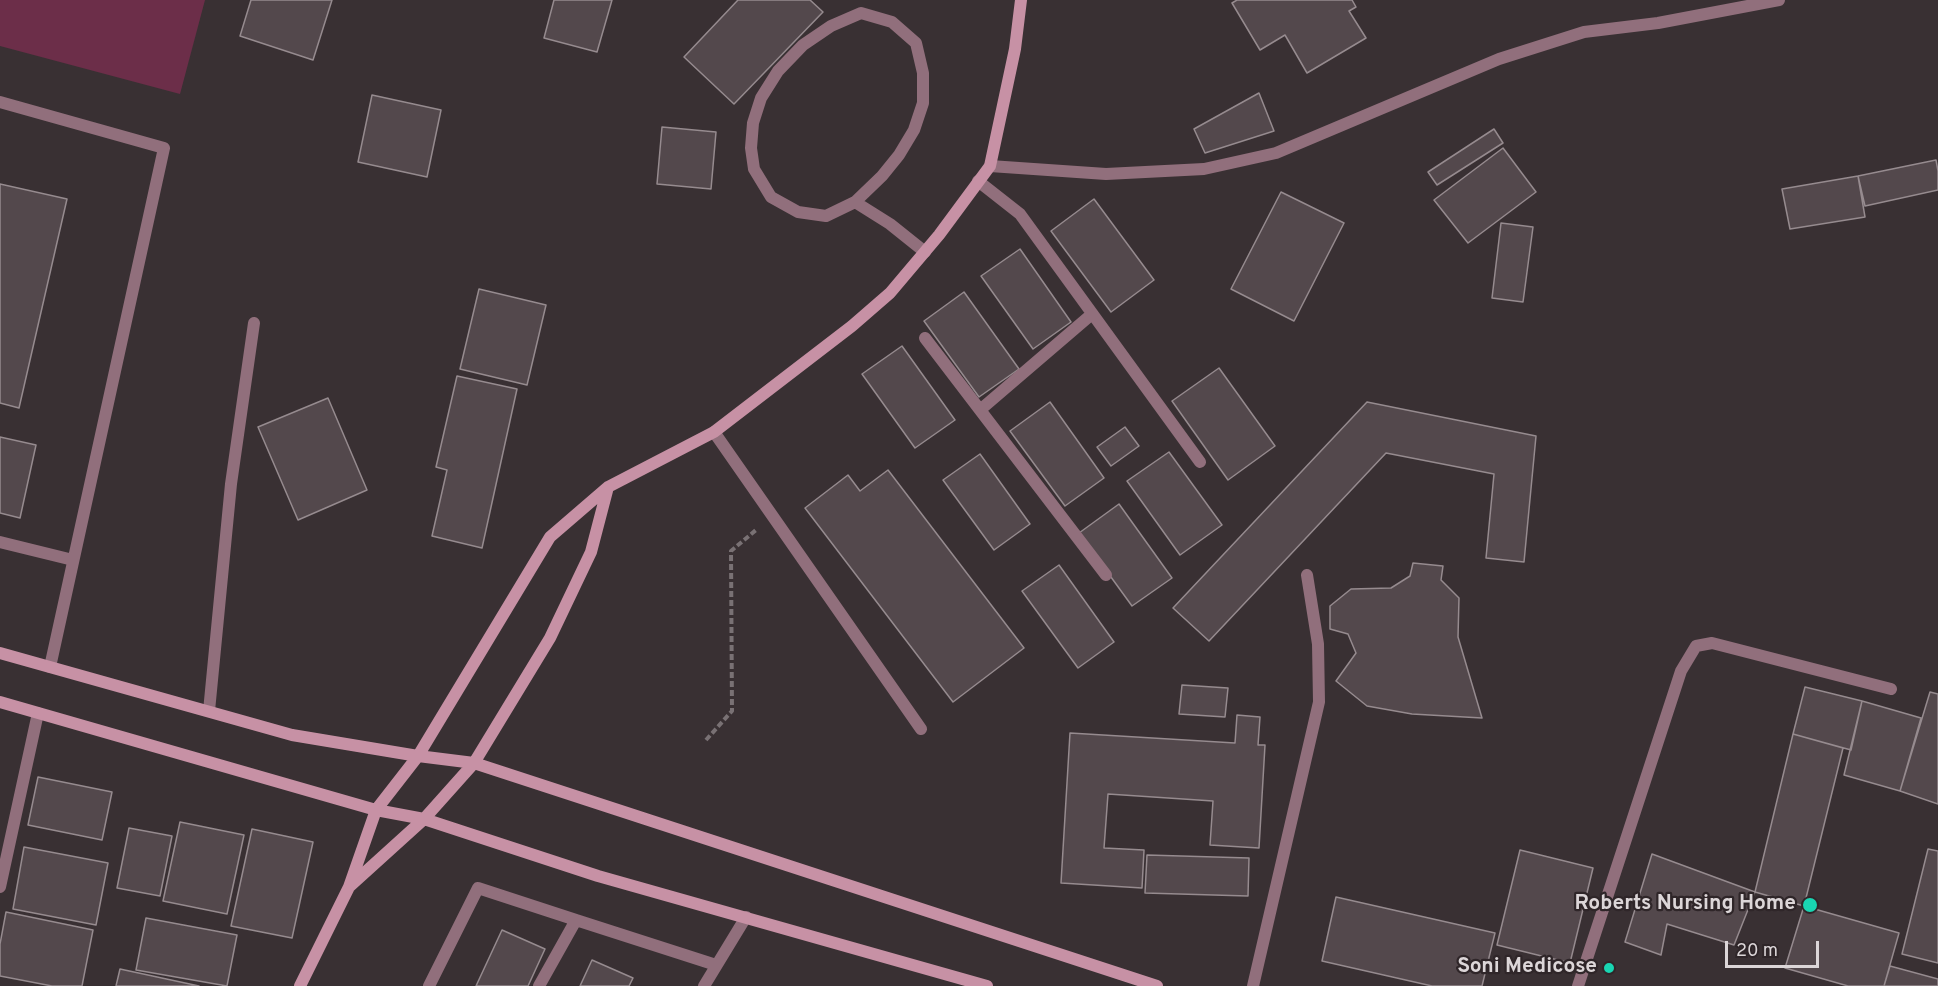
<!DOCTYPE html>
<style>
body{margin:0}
#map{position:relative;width:1938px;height:986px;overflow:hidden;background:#393033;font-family:Overpass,sans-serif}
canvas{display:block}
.scale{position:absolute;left:1725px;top:941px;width:94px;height:27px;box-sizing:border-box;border:3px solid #dcd6d8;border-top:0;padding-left:8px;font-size:18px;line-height:21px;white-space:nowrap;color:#dcd6d8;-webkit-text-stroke:4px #2f2629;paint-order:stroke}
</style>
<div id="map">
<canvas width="1938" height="986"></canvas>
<div class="scale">20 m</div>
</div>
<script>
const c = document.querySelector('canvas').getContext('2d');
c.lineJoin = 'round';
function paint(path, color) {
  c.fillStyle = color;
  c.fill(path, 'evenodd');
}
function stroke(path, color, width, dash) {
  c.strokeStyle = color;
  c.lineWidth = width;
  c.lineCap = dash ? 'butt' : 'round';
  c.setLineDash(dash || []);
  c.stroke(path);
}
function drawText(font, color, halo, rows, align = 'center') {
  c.font = font + ' Overpass,sans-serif';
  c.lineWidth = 4.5;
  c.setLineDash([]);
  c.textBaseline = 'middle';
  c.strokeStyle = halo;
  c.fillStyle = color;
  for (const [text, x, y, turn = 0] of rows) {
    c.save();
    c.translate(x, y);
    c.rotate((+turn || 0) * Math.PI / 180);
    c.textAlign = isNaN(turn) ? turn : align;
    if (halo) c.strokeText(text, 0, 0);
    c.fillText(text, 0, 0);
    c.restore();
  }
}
paint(new Path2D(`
 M0,0H205L180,94L0,46Z`), '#6c2e49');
const building = new Path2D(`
 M251,0H332L313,60L240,36Z
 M554,0H612L597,52L544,38Z
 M738,0H810L823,12L734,104L684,57Z
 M1237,0H1352L1356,7L1349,11L1366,38L1307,73L1285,35L1260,50L1232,3Z
 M1259,93L1274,131L1205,153L1194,129Z
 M372,95L441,110L427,177L358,162Z
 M662,127L716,132L711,189L657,184Z
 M1494,129L1503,143L1437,185L1428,172Z
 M1503,148L1536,192L1468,243L1434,200Z
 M1936,160L1938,171V190L1865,206L1858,176Z
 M1858,176L1865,217L1790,229L1782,189Z
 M0,184L67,199L19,408L0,403Z
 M1281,192L1344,223L1294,321L1231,289Z
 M1094,199L1154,280L1111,312L1051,231Z
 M1501,223L1533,227L1523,302L1492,298Z
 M1020,249L1071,322L1033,349L981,276Z
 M479,289L546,305L527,385L460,369Z
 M964,292L1019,369L979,397L924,321Z
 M902,346L955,420L915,448L862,374Z
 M1219,368L1275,446L1228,480L1172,401Z
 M457,376L517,389L482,548L432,536L447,470L436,467Z
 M328,398L367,490L298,520L258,427Z
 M1050,402L1104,478L1065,506L1010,431Z
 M1367,402L1536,436L1524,562L1486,558L1494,474L1386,453L1209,641L1173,608Z
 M1125,427L1139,446L1111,466L1097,447Z
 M0,437L36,445L20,518L0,513Z
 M1169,452L1222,525L1180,555L1127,481Z
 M980,454L1030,524L994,550L943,480Z
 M888,470L1024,648L953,702L805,508L848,475L860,491Z
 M1119,504L1172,578L1132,606L1079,533Z
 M1413,563L1443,566L1441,580L1459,598L1458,637L1482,718L1412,714L1367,706L1336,681L1356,653L1348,634L1330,629V606L1351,589L1391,588L1410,576Z
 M1059,565L1114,642L1078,668L1022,591Z
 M1182,685L1228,688L1225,717L1179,714Z
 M1805,687L1862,701L1851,750L1793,734Z
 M1930,692L1938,694V804L1900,791Z
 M1862,701L1921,718L1900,791L1844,775Z
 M1237,715L1260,717L1258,745H1265L1259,848L1210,845L1213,801L1108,794L1104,848L1144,850L1142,888L1061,883L1070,733L1235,743Z
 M1793,734L1843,748L1804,906L1755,892Z
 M38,777L112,792L102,840L28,825Z
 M180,822L244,835L227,914L163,901Z
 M129,828L172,836L160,896L117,888Z
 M252,829L313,842L292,938L231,926Z
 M24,847L108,863L96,925L13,909Z
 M1928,849L1938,851V963L1902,954Z
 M1520,850L1593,868L1570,963L1497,945Z
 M1652,854L1755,892L1734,945L1667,924L1661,955L1625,942Z
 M1147,855L1249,858L1248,896L1145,893Z
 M1336,897L1495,933L1482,986H1432L1322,961Z
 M1804,906L1899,933L1884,986H1848L1785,968Z
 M6,912L93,930L82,986H52L0,976V944Z
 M146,918L237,935L227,986L136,970Z
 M502,930L545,949L528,986H476Z
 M592,960L633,978L629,986H580Z
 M1890,966L1938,979V986H1884Z
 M120,969L199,986H116Z`);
paint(building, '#53484c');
stroke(building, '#968b8f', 1.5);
stroke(new Path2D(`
 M706,740L732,711L731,551L756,530`), '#797174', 4, [6, 3]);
stroke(new Path2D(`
 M861,13L892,22L916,43L923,73V103L914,130L899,155L882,176L855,202L826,216L798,212L771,197L754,169L751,148L753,123L761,98L778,71L803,45L831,26Z
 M0,102L164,148L50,667
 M855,202L890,224L925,252
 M714,432L921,729
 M0,542L73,560
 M209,711L231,484L254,323
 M429,986L478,888L576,920
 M539,986L576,920L716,965
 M704,986L746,917
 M1253,986L1319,702L1318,644L1307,575
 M1578,986L1681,671L1696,646L1712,643L1891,689`), '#916f7c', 12);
stroke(new Path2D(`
 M990,166L1106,174L1204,169L1276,153L1499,59L1584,32L1658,23L1779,0
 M978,181L1020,214L1200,462
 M925,338L1106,575
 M980,410L1092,314
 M0,887L38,713`), '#916f7c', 12);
stroke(new Path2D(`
 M0,653L292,735L418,756L474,763L1157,986
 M0,702L376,810L424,819L598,876L987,986
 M350,886L424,819L474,763L550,638L591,552L608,487
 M300,986L349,887L376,810L418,756L550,537L608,487L714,432L852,326L890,293L939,235L990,166L1015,49L1021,0`), '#c791a5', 12);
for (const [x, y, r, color] of [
 [1810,905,8,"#19d5b2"],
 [1609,968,6,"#19d5b2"]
]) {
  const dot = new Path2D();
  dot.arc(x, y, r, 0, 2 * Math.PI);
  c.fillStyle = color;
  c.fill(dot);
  stroke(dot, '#2f2629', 2);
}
drawText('bold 21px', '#dcd6d8', '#2f2629', [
 ["Roberts Nursing Home",1796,905],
 ["Soni Medicose",1597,968]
], 'right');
</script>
